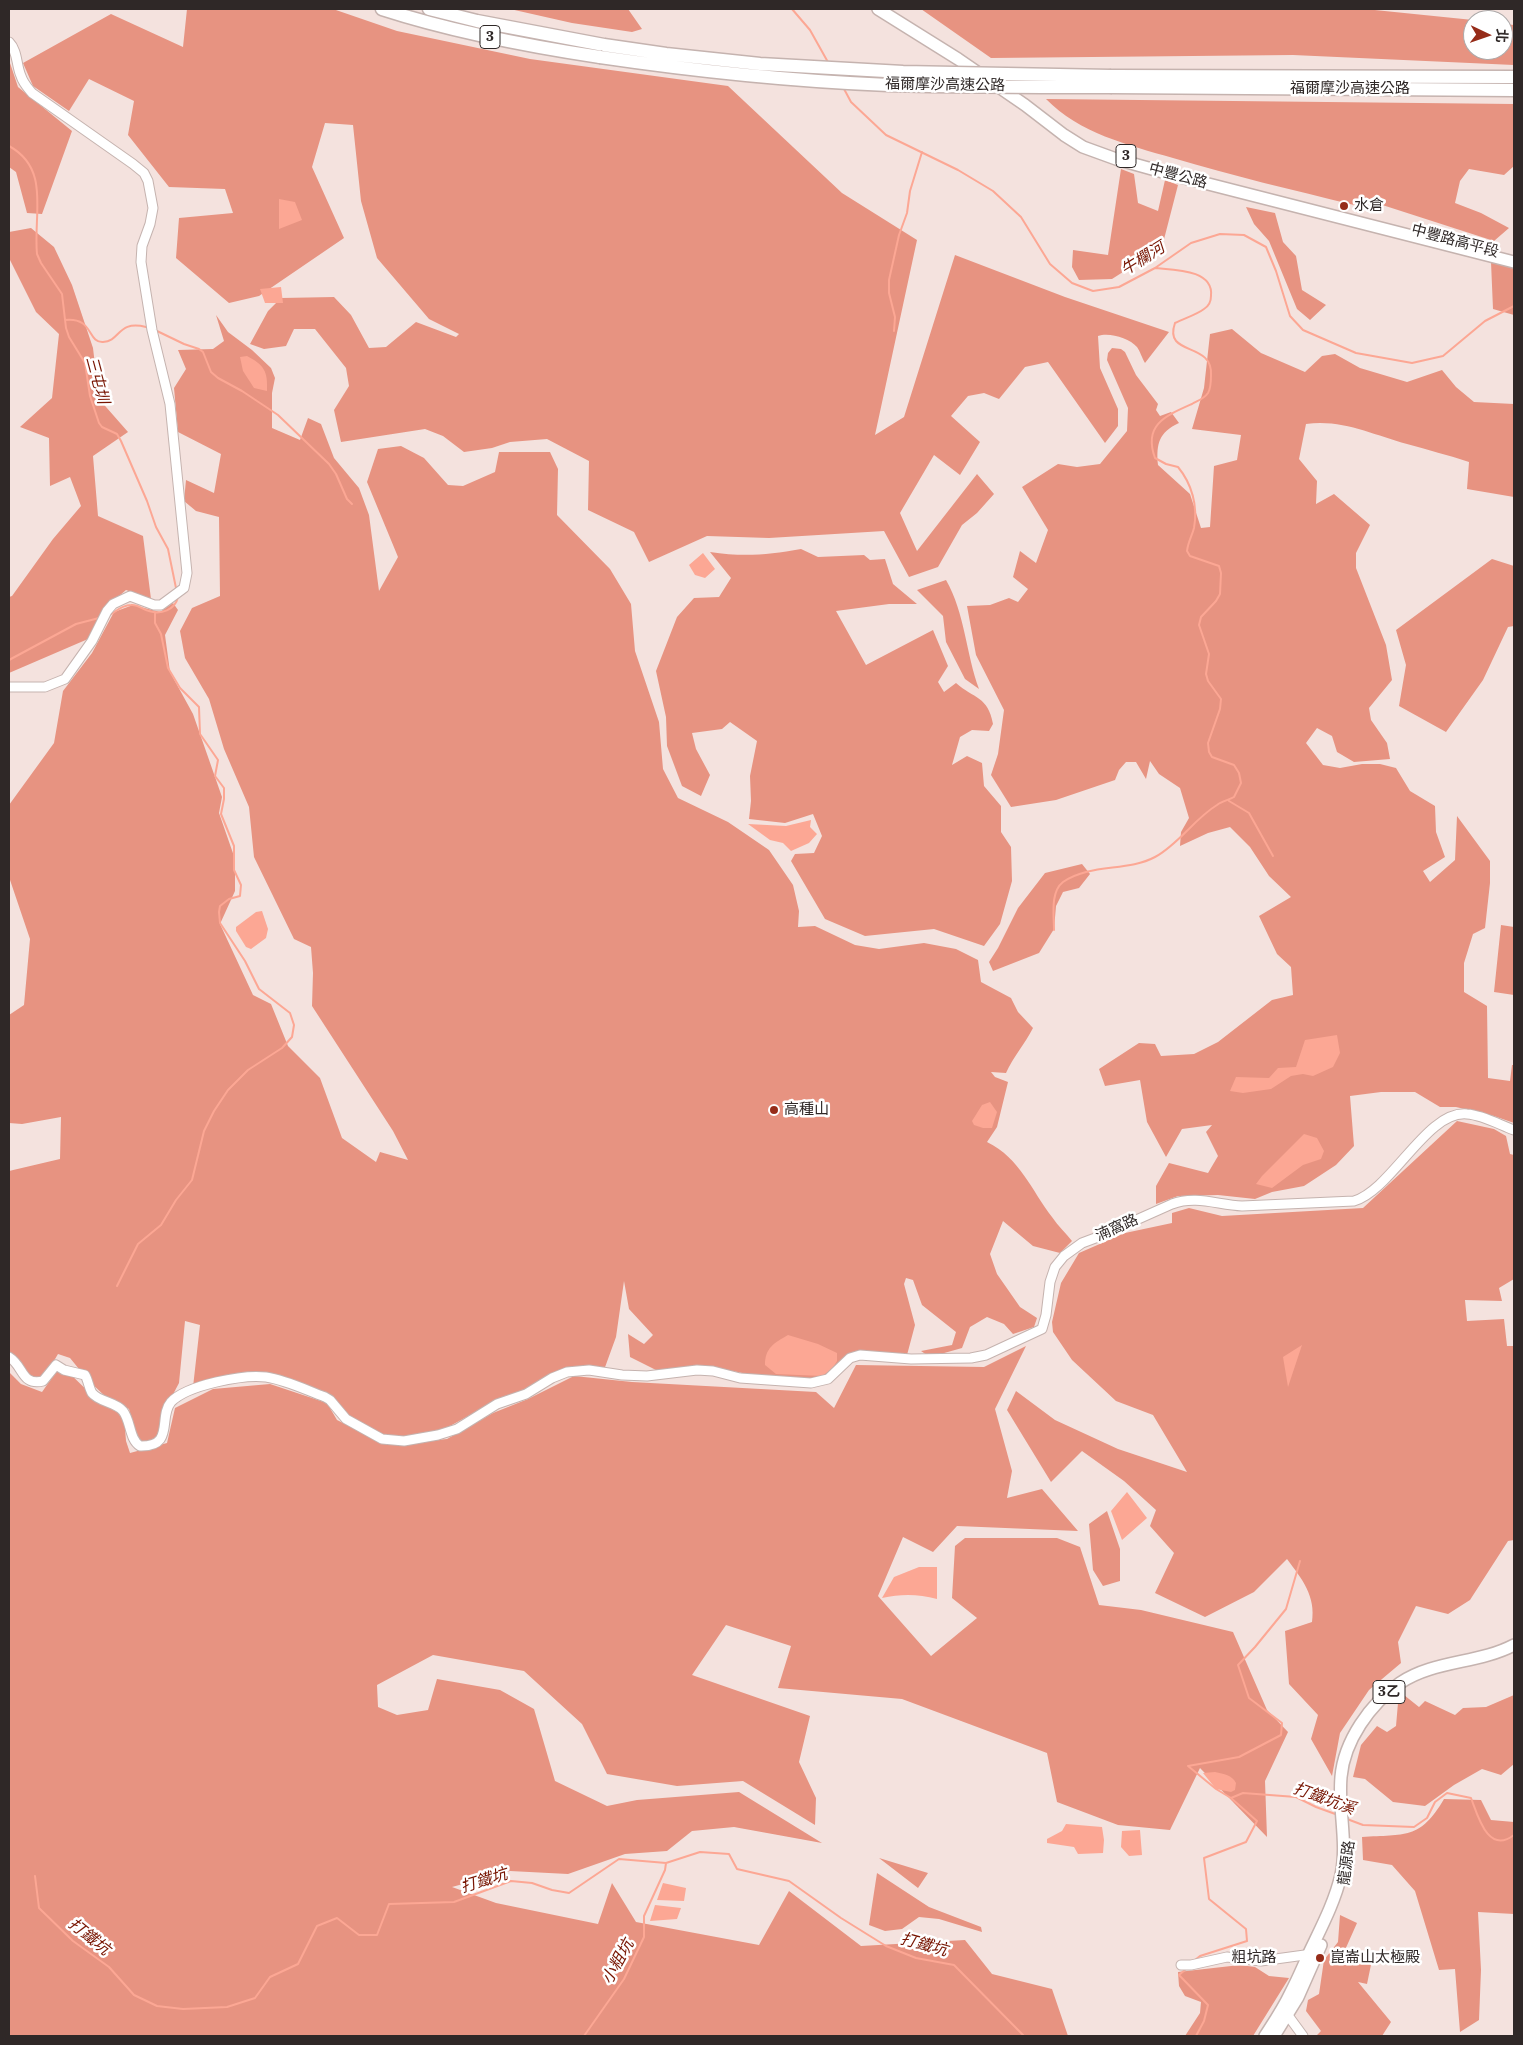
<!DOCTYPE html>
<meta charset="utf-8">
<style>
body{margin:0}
#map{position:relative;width:1523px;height:2045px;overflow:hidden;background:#f4e2de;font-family:"IBM Plex Serif","Noto Sans TC",serif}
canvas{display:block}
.frame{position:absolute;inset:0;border:10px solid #2f2827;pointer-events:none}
.north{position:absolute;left:1463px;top:10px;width:50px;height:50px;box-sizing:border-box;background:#fff;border:1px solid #aca9a9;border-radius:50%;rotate:93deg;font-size:14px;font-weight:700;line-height:20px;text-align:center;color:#2f2827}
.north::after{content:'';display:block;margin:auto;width:18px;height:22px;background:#962c19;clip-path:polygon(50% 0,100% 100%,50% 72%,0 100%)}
</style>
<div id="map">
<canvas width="1523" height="2045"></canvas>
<div class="frame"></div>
<div class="north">北</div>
</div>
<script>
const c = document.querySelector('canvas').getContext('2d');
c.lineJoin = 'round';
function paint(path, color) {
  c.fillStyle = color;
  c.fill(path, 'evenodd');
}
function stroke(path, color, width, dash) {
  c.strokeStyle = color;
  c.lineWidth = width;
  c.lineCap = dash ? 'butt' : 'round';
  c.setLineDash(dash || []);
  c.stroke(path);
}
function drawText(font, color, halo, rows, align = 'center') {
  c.font = font + ' "IBM Plex Serif","Noto Sans TC",serif';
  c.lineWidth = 5;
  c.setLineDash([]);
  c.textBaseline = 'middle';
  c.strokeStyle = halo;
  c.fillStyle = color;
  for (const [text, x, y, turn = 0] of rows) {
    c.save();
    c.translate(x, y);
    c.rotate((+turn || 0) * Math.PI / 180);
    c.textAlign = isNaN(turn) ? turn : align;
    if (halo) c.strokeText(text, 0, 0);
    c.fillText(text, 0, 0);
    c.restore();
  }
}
paint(new Path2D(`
 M187,9H333L397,31L530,59L728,86L842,193L917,240L875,435L904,417L955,255L1065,297L1169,332L1145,363C1142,358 1140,351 1137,347C1129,338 1109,332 1098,336L1100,368L1118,409V426L1105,443L1048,362L1025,367L999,399L984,393L968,396L951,416L980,442L960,475L934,455L900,513L917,551L977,474L994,494L977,513L962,525L938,567L909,577L884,531L769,538L707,536L649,562L634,532L588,510L589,461L547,439L510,442L492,448L464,452L443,436L425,429L341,442L334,410L349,386L346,368L315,329H294L286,346L264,349L250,344L268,311L281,298L334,297L351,315L369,348L386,347L416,322L456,337L459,334L429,319L377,258L361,201L353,125L325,123L312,167L344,238L259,296L229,303L176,258L179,218L233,213L225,189L169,187L128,135L134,101L89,79L69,111L33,86L23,63L111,14L183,47Z
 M510,9H628L642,29L632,32L572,23Z
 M921,9H1365L1473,20V50H1503V24L1514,25V65L1293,55L991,58Z
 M9,60L18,87L72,131L42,214L27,213L16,172L9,167Z
 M1046,99L1514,104V166L1504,175L1469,169L1460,181L1455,203L1481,213L1509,228L1494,241L1370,201L1354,205C1293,190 1233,176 1173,158C1128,145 1079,133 1046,99Z
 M1121,169L1134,174L1138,203L1158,211L1165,180L1178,185L1162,247L1112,279L1079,280L1072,267L1073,250L1108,255Z
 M1246,207L1275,213L1283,242L1296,256L1302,290L1326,305L1310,320L1297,309L1269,241L1254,224Z
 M31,228L54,247L72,285L93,348L99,399L128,432L93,456L98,516L143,536L151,599L126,590L103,610L88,639L9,673V597L12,596L53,539L81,506L70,477L50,486L49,438L20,427L52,398L59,334L36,312L9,258V232Z
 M1491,262L1514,268V315L1493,309Z
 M216,315L228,332L252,350L271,368L275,378L272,393V428L300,440L308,418L321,424L334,458L359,488L369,515L379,591L398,557L367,482L378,449L401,446L424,458L448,485L463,486L495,472L499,452H550L558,469L557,515L610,569L631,604L635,651L659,722L663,769L678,798L728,822L769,850L793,885L799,911L798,927L815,926L855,945L879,949L924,943L956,949L978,960L981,982L1011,998L1018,1012L1033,1028C1025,1044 1013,1057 1006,1073L991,1072L995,1077L1008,1082L997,1127L987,1142C1020,1158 1031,1190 1052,1217C1058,1226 1066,1233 1072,1241L1060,1253L1033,1246L1003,1221L990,1254L997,1274L1020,1307L1037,1318L1034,1327L1013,1334L1004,1324L987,1317L970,1327L962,1348L930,1357L921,1351L952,1345L956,1332L922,1305L913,1280L906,1278L904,1284L915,1325L907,1355L872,1351L846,1355L824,1377L812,1380L758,1376L716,1368L660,1372L630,1357L628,1334L644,1344L653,1335L629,1309L624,1281L616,1337L604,1370L568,1368L529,1389L505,1396L439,1432L393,1438L377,1434L348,1418L332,1396L268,1376L193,1387L200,1325L185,1321L179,1383L169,1402L159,1435L151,1443L136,1440L129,1409L108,1399L88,1380L70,1358L58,1354L42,1381C28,1380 21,1369 9,1363V1171L60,1159L61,1117L22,1124L9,1123V1015L24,1005L30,939L9,877V805L54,743L63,691L92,653L114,612L133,605L160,612L173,603L178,610L165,635L170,672L193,714L222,797L219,813L235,859V891L220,924L253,995L271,1004L288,1046L320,1078L342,1138L376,1162L380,1152L408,1160L393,1131L312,1006L313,973L311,947L294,939L254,857L249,807L224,749L209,699L185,658L180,631L192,608L220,596L219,517L196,511L184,501L186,480L214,493L221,454L178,432L174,388L186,369L178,350L213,349L224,341Z
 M1232,329L1261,353L1305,372L1322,356L1335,354L1360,368L1407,382L1442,370L1456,387L1474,402L1514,404V497L1467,489L1469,462C1448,455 1428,450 1407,444C1373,435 1343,419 1306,424L1299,459L1317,481L1316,504L1334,494L1370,525L1356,553V568L1386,645L1392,680L1369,708L1371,720L1387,743L1390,759L1354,762L1337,752L1332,736L1317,728L1306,743L1323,765L1340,768L1362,764H1380L1396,768L1410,791L1435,806L1436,832L1445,857L1423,871L1430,882L1455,860L1457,816L1490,861V883L1485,928L1473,934L1464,963V992L1487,1006L1488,1078L1510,1081L1512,1065H1514V1123L1494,1116L1456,1107H1440L1415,1092H1381L1350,1096L1354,1146L1336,1165L1304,1186L1272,1192L1255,1199L1218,1195L1178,1196L1156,1204V1186L1169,1163L1208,1173L1218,1156L1206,1132L1212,1125L1182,1129L1166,1157L1147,1122L1140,1080L1105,1086L1099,1069L1139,1043L1155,1044L1161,1056L1194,1054L1218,1042L1272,1000L1293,995L1291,967L1277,954L1259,916L1291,897L1269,876L1250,847L1230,827L1208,833L1180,846L1181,832L1189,818L1180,788L1159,774L1150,761L1146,779L1136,762H1126L1119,770L1115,780L1056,800L1011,807L991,775L998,754L1004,710L976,655L967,606L990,605L1009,598L1018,602L1028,589L1013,577L1020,551L1036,563L1048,530L1022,487L1058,464L1077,467L1100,464L1127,431L1128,408L1107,360L1108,353L1112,348L1121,349L1125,352L1136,375L1158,404L1156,410L1160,416L1171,412L1179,423C1159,432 1156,444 1158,465L1190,494L1201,528L1210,527L1214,466L1237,460L1241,435L1192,429L1204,388L1210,334Z
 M801,549L818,557L864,555L870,560L885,559L893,584L917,604H889L836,611L866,665L933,630L948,666L938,682L944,692L956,683C974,699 988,696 993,724L989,731L972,730L960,737L952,765L967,756L982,763L984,786L1001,806V832L1011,847L1012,881L1000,924L984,946L934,929L865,936L825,919L791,861L795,854L814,853L822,836L813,814L785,823L749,819L751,801L750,776L757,741L730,722L722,729L692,733L696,749L710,775L701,796L682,786L667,746L666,717L656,671L677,617L694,598L719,597L731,578L710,552C743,557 768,555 801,549Z
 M1492,559L1514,566V626L1508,627L1483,680L1446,732L1399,706L1406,665L1396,630Z
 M946,580C965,613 966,654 979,689L965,679L946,642L943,616L917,590Z
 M1082,864L1090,874L1079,888L1063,892L1056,906L1054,929L1039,953L993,971L989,962L998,948L1018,908L1045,873Z
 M1501,925L1514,927V995L1494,992Z
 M1457,1121L1494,1129L1506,1136L1510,1154L1514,1155V1279L1499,1288L1502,1301L1465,1300L1467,1321L1504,1319L1507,1346H1514V1540L1508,1541L1470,1600L1448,1614L1416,1606L1398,1642L1401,1663L1369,1690L1340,1733L1332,1776L1311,1739L1318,1715L1289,1684L1285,1631L1312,1622C1316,1596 1302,1579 1287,1559L1254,1592L1205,1617L1155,1593L1174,1553L1150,1526L1156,1510L1124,1481L1082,1451L1051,1482L1007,1410L1016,1391L1055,1420L1118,1449L1187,1472L1153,1415L1116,1401L1072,1360L1053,1332L1052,1322L1061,1283L1079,1253L1125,1233L1172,1223V1213L1189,1208L1222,1216L1363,1208Z
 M1026,1346L995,1409L1012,1471L1007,1498L1042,1489L1078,1531L957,1526L933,1552L903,1537L878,1596L931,1656L977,1618L952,1598L955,1546L965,1538H1057L1080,1547L1099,1605L1141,1610L1233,1632L1267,1710L1288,1732L1265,1781L1267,1837L1200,1768L1170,1830L1118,1825L1057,1802L1047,1753L902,1699L778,1688L791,1646L726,1625L692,1675L810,1716L799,1762L816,1798L815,1825L743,1781L677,1786L607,1774L582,1724L524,1671L433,1655L377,1685L378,1707L397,1715L428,1710L437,1679L500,1690L534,1709L555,1781L607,1806L637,1800L739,1792L822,1843L734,1827L692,1831L667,1851L625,1854L568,1874L510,1871L452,1887L496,1903L598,1924L612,1883L636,1922L759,1945L789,1891L861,1946L965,1940L992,1974L1052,1989L1068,2036H9V1372L21,1384L42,1392L61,1365L99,1402L124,1416L126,1441L130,1453L167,1443L175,1408L213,1389L270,1384L327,1403L337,1420L387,1445L447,1439L493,1413L528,1399L574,1376L632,1382L816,1392L834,1408L856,1365L984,1367Z
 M1107,1511L1120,1549V1581L1103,1586L1093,1570L1089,1524Z
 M1404,1695L1419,1707L1425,1701L1455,1715L1463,1708L1486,1707L1514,1695V1764L1501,1775L1482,1769L1454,1785L1425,1806L1393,1802L1365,1779L1353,1777L1361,1745L1377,1726L1387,1732L1396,1726L1398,1703Z
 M1444,1799L1481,1800L1491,1820L1514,1822V1914L1478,1912L1481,1970L1479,2020L1460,2032L1455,1969L1439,1970L1415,1891L1392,1865L1363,1860L1362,1837C1405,1834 1420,1840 1444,1799Z
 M879,1858L928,1873L918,1888Z
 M877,1873L929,1907L981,1927L982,1932L939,1919L919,1917L902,1929L885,1931L869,1925Z
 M1340,1915L1357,1923L1345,1950L1372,1960L1367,1984L1358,1982L1391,2022L1382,2036H1316L1321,2031L1306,2011L1308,2000L1319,1994L1324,1960L1338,1942Z
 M1240,1965L1255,1967L1269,1976L1289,1978L1253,2036H1185L1200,2013L1201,2002L1185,1996L1179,1986L1178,1972Z`), '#e79381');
paint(new Path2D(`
 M279,199L295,202L302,220L279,229Z
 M281,287L283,303H265L260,289Z
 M247,356C264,365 268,371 267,391L254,388L243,371L240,357Z
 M703,553L715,569L705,578L695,575L689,565Z
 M811,820L810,827L817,834L809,843L791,851L783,843L770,840L748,824L786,826Z
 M262,911L268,929L266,938L251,949L246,947L236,931V927L256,912Z
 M1337,1035L1340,1053L1333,1067L1313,1076L1303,1074L1291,1076L1271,1089L1243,1093L1230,1091L1236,1077L1269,1078L1278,1068L1296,1067L1305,1040Z
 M990,1102L997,1112L992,1128H983L974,1125L972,1121L982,1105Z
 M1304,1134L1317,1138L1324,1151L1321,1159L1303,1165L1272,1188L1256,1184L1262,1176Z
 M788,1335L818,1344L837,1353V1361L832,1369L822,1376L776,1374L765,1365C765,1348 774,1343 788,1335Z
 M1302,1345L1288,1387L1283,1357Z
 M1127,1492L1147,1518L1122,1540L1111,1511Z
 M919,1567H937V1599C918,1594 901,1594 882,1598L894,1577Z
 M1215,1772C1224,1774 1232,1775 1236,1783L1235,1790L1231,1792L1216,1789L1203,1773Z
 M1066,1824L1102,1827L1104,1840L1103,1853L1078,1854L1074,1847L1047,1843V1839L1062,1831Z
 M1140,1830L1142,1855L1129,1856L1121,1847L1122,1831Z
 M663,1883L686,1888L684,1901L657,1900Z
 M655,1905L681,1908L677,1919L650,1921Z`), '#fca794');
stroke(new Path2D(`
 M792,9L810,30L829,64
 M843,87L851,102L886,135L958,170L993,191L1021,217L1050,264L1072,283L1093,291L1119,287L1155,268L1191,243L1220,234L1244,235L1266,247L1276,271L1290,316L1303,330L1356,353L1412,363L1443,356L1485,321L1514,306
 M9,146C51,169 33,214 37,254L41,263L62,294L66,328L69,337L85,363L90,396L99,423L102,427L117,434L121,441L147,501L156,527L168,549L176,588
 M65,320C94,317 87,343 103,342C121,341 117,320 146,327
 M157,331L184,344L199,349L203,352L211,372L218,378L242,391L278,415L329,464L336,474L347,499L352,504
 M894,331L895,317L889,293V280L899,235L907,213L910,191L922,152
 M110,615C116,611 122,605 131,605C138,604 143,610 149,611C161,615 175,610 178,597
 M9,660L76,624L99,618
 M1229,801L1249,813L1273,856
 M1054,930C1054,916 1050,892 1063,882C1091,863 1127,872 1155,857C1179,844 1194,819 1217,805C1222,801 1229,800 1234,797L1241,783L1239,773L1234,765L1212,757L1209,752L1208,743L1220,709L1221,699L1208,681L1206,674L1209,654L1199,625L1201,617L1216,601L1220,594L1221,573L1219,566L1190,556L1187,551C1188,542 1192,536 1194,528C1198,506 1192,484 1178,467L1166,464L1155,458C1143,425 1165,416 1192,404C1197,401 1204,399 1208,393C1211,388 1211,380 1211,375C1213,341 1163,357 1175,323C1185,318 1196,315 1204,309C1209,306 1211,302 1211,296C1214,269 1173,270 1155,268
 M117,1286L138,1244L161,1225L176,1200L192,1180L204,1131L214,1111L228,1090L248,1070L282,1048L292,1037L294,1025L290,1013L259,989L245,961L220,923L219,912L220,906L229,899L240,896L241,885L234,870V846L221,814L224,799V788L215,776L218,760L200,734L199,707L180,688L168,668L161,634L155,623V612
 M1231,1798L1216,1789L1188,1766L1239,1757L1281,1735L1282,1723L1249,1698L1238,1665L1255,1647L1286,1609L1300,1561
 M1347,1819L1363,1825L1414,1827L1427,1818L1435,1802L1447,1793L1471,1798C1478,1816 1488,1855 1514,1835
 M35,1876L39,1908L73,1941L109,1967L134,1995L157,2006L183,2009L227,2007L255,1998L270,1977L298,1964L317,1926L337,1918L359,1935H377L389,1904L454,1902L511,1881L532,1883L552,1890L569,1893L619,1859L666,1863L700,1852L729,1854L737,1869L789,1881L841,1918L886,1946L916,1958L954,1965L1024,2036
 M1195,1960L1200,1956L1247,1941L1246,1929L1209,1899L1204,1858L1246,1842L1257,1821L1231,1798L1243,1793L1296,1797L1316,1807L1338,1815
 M1186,1969L1179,1975L1208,2005L1204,2021L1196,2036
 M584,2036L624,1979L644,1937V1916L665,1870L666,1863`), '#fca794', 2);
const minor = new Path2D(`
 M9,42C18,51 16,65 21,76C23,83 28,88 32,93L133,164L144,173L148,181L153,208L150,224L142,246L141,262L152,330L170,404L187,573L184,588L161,605H154L130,596L113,604L107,611L92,641L65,679L45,687H9
 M9,1357C24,1366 21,1386 43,1381L56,1365L64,1370L85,1375C88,1380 89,1388 92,1393C99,1402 116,1402 123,1411C131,1421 129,1439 140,1446C175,1447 158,1417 171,1402C187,1385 244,1374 266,1377C286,1380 306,1390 325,1397L330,1400L346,1419L382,1439L404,1441L438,1435L457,1429L497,1404L526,1394L552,1378L567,1372L589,1370L622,1375L647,1376L697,1370L713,1371L740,1378L811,1383L828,1379L850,1358L860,1355L911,1359L971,1358L986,1355L1042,1329L1046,1315L1050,1282L1055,1267L1064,1256L1082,1243L1098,1237L1172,1204C1196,1195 1218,1205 1242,1206L1354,1201C1392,1190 1427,1110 1467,1114C1483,1115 1500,1125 1514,1130
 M1181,1965H1191L1227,1957L1261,1961L1312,1954
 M1284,2010L1303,2036`);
const major = new Path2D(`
 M878,9L958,59L1025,105L1064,135L1083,147L1116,159L1177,176L1514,262
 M1265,2036C1274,2022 1283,2009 1290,1994C1298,1979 1304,1964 1311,1949C1322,1926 1335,1901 1341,1875C1348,1843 1338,1810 1341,1777C1344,1741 1370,1704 1400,1683C1434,1660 1478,1664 1514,1645
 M1274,2036L1298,1997L1321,1945`);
const highway = new Path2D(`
 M382,9C453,32 527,46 600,57
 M429,9L477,21L604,45
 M1111,76L1514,77
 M1112,87L1514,90`);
stroke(minor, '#c5b3af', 11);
stroke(major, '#c5b3af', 14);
stroke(highway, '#c5b3af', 15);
stroke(minor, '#fff', 9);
stroke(major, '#fff', 11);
stroke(highway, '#fff', 12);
const highwayBridge = new Path2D(`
 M604,45L666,54L760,64L903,72L1111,76
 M600,57C695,71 792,81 888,85C963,87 1037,87 1112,87`);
stroke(highwayBridge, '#c5b3af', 15, []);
stroke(highwayBridge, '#fff', 12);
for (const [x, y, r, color] of [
 [1344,206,5,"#962c19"],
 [774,1110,5,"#962c19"],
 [1320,1958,5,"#962c19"]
]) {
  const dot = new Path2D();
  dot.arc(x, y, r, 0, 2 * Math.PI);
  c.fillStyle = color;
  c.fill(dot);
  stroke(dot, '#fff', 2);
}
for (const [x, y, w] of [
 [490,37,20],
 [1126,156,20],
 [1389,1692,32]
]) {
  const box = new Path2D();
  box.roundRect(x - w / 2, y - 11.5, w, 23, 4);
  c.fillStyle = '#fff';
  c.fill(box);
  stroke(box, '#2f2827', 1);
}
drawText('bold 14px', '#2f2827', null, [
 ["3",490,37],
 ["3",1126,156],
 ["3乙",1389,1692]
]);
drawText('15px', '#2f2827', '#fff', [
 ["福爾摩沙高速公路",945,85,1],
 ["福爾摩沙高速公路",1350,89],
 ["中豐公路",1178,176,15],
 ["中豐路高平段",1455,241,15],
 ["湳窩路",1117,1228,-24],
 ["龍源路",1347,1863,-83],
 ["粗坑路",1254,1958]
]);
drawText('15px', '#2f2827', '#fff', [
 ["水倉",1354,206],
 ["高種山",784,1110],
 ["崑崙山太極殿",1330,1958]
], 'left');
drawText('italic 16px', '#781502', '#fff', [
 ["牛欄河",1143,259,-32],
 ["三屯圳",97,380,75],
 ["打鐵坑溪",1324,1799,20],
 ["打鐵坑",484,1881,-17],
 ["打鐵坑",89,1937,39],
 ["打鐵坑",924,1945,15],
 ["小粗坑",618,1962,-61]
]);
</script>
